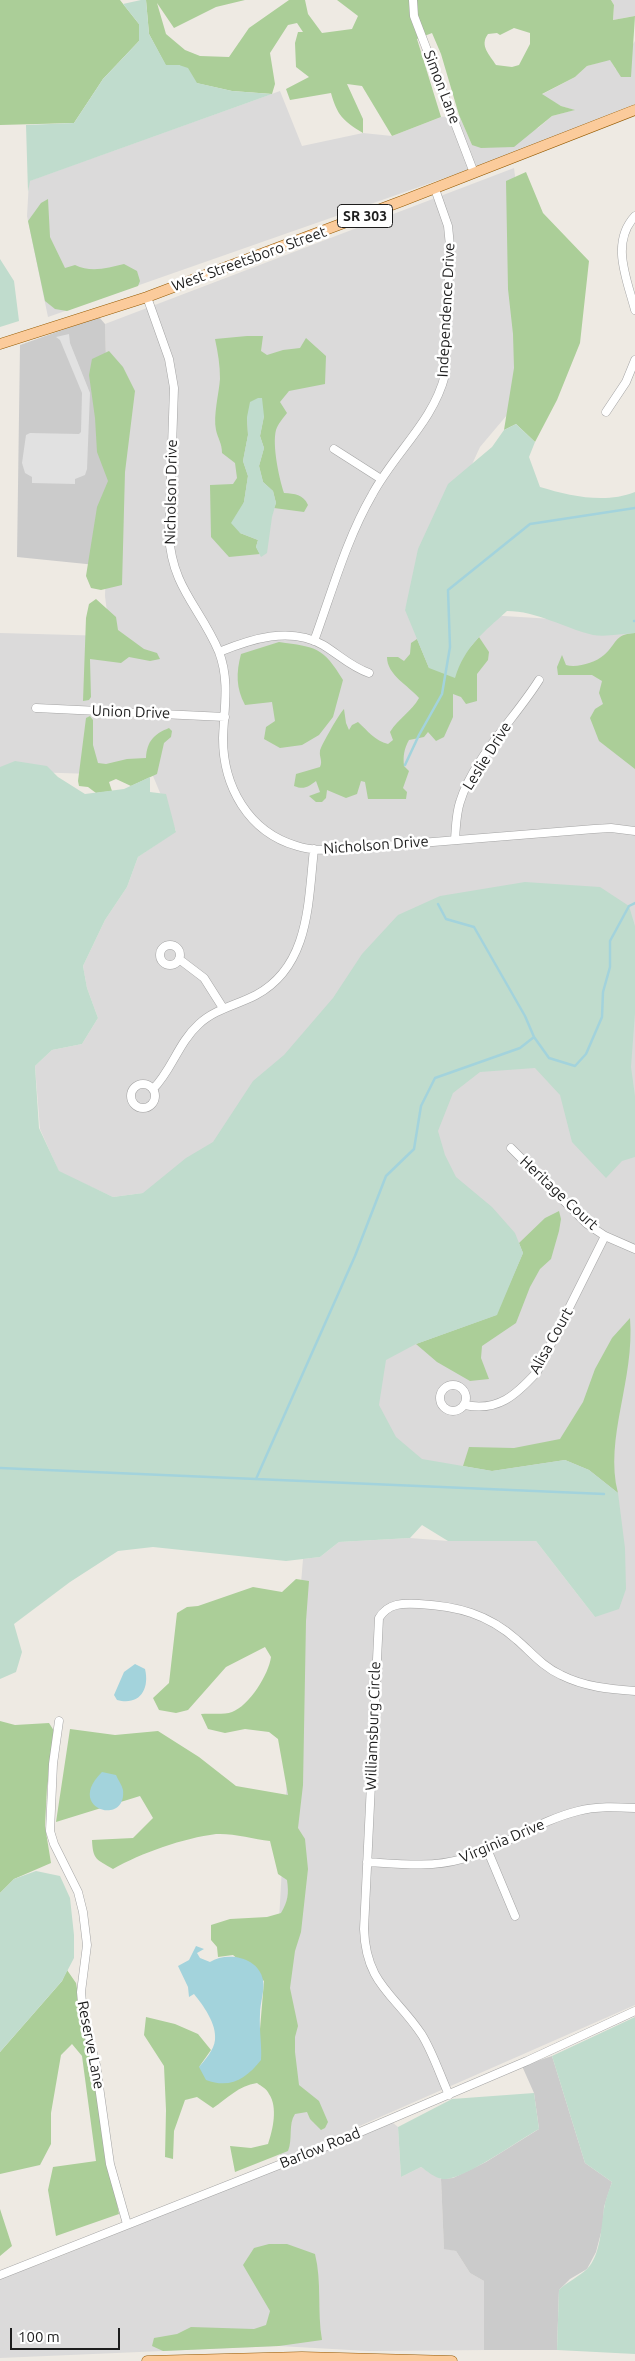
<!DOCTYPE html>
<style>
body{margin:0}
#map{position:relative;width:635px;height:2361px;overflow:hidden;background:#eeeae3;font-family:Ubuntu,sans-serif}
canvas{display:block}
.scale{position:absolute;left:10px;top:2328px;width:110px;height:22px;box-sizing:border-box;border:2px solid #1d1d1d;border-top:0;padding-left:6px;font-size:15px;line-height:18px;white-space:nowrap;color:#1d1d1d;-webkit-text-stroke:4px #fff;paint-order:stroke}
</style>
<div id="map">
<canvas width="635" height="2361"></canvas>
<div class="scale">100 m</div>
</div>
<script>
const c = document.querySelector('canvas').getContext('2d');
c.lineJoin = 'round';
function paint(path, color) {
  c.fillStyle = color;
  c.fill(path, 'evenodd');
}
function stroke(path, color, width, dash) {
  c.strokeStyle = color;
  c.lineWidth = width;
  c.lineCap = dash ? 'butt' : 'round';
  c.setLineDash(dash || []);
  c.stroke(path);
}
function drawText(font, color, halo, rows, align = 'center') {
  c.font = font + ' Ubuntu,sans-serif';
  c.lineWidth = 5;
  c.setLineDash([]);
  c.textBaseline = 'middle';
  c.strokeStyle = halo;
  c.fillStyle = color;
  for (const [text, x, y, turn = 0] of rows) {
    c.save();
    c.translate(x, y);
    c.rotate((+turn || 0) * Math.PI / 180);
    c.textAlign = isNaN(turn) ? turn : align;
    if (halo) c.strokeText(text, 0, 0);
    c.fillText(text, 0, 0);
    c.restore();
  }
}
paint(new Path2D(`
 M611,0H635V16L613,20L614,5Z
 M635,41V104L499,159L48,317L27,216L29,181L280,91L302,146L363,133L392,136L441,117L459,115L472,145L538,128L552,116L574,110L561,106L541,95L575,77L587,66L610,59L616,70Z
 M514,168L540,376L480,447L405,610L635,624V2005L280,2161L279,1920L291,1707L303,1559L320,1557L339,1542L410,1538L448,1541H536L595,1617L606,1504L412,1493L143,1193L113,1197L59,1172L40,1129L35,1066L52,1050L82,1044L98,1018L87,988L83,966L105,920L127,887L138,857L176,831L153,776L0,771V633L110,636L105,596L109,467L105,324Z
 M392,2122L398,2127L401,2177L421,2167L441,2179L444,2248L456,2251L470,2273L484,2281L487,2350L368,2351L279,2346L0,2358V2278L46,2262Z`), '#dbdada');
paint(new Path2D(`
 M99,317L105,324L109,467L106,566L17,557L20,345Z
 M552,2056L585,2163L612,2182L604,2207L603,2225L596,2252L587,2269L570,2279L559,2290L557,2350H484V2281L470,2273L456,2251L444,2249L441,2179L453,2178L486,2162L539,2129L534,2093L522,2066Z`), '#cbcbcb');
paint(new Path2D(`
 M0,0H120L139,24V41L103,79L74,123L0,125Z
 M146,0H245L216,7L174,28L157,3L166,34L185,50L200,56L229,57L249,28L289,0H305L308,14L322,33L352,29L358,16L337,0H611L614,5L613,20L635,16L631,77H621L610,60L587,66L575,77L542,94L561,106L575,110L552,116L514,147L481,148L472,145L459,115L441,54L432,33L417,39L441,117L392,136L362,86L347,84L363,119V133C343,121 337,115 331,93L290,100L286,89L309,77L296,67L295,43L298,32H303L297,23L288,25L270,53L275,84L272,94L232,91L196,83L179,65L166,66L149,34ZM514,28L530,33V44L519,65L512,67L496,65C490,55 479,46 488,34L497,33L500,35Z
 M526,172L543,213L589,261L580,343L557,400L535,442L516,424L504,430L514,368L513,334L508,289L506,181Z
 M48,199L50,237L65,268L75,265C91,273 108,268 124,264L137,271L140,281L138,286L67,311L55,309L45,301L28,221L41,203Z
 M247,336H263L261,351L267,355L283,350L300,348L306,338L326,356L325,384L289,391L280,402L287,413C283,418 278,424 276,430C272,445 279,478 284,493C295,494 303,494 308,505L304,512L274,508L276,503L273,491L263,482L259,466L264,448L260,436L264,416L247,417L248,435L243,461L248,476L244,502L238,516L240,533L258,540L256,547L260,554L229,557L211,537L210,485L233,484L237,478L235,463L222,453C222,443 218,439 216,430C213,416 219,393 220,379C220,365 218,353 215,339Z
 M109,351L123,367L135,391L125,472L122,585L101,590L91,588L86,576L97,507L108,481L97,452L95,418L89,375L92,359Z
 M96,599L116,617L118,630L144,649L157,653L160,659L150,661L129,657L121,663L90,659L91,697L89,700L83,701L86,618L89,604Z
 M635,633V769L599,741L590,718L595,709L603,704L599,693L602,681L592,675H558L557,667L562,655L566,665C577,668 595,663 604,655C617,644 614,634 635,633Z
 M479,637L489,652L488,660L477,674V701L466,704L461,697L453,694V717L444,737L436,741L428,732L424,737L409,740C404,749 403,756 404,766L409,771L403,788L407,792L406,799H368L365,782L361,781L357,794L346,798L327,790L326,798L322,802H316L309,796L320,792L316,781C308,787 304,790 294,786L296,774L320,767C323,761 319,757 320,751C320,747 341,711 344,709L346,723L349,730L352,725L358,722C368,731 375,741 388,744L393,740L390,732C398,719 412,711 419,698C408,685 387,675 387,657H398L404,661L410,654L411,643L417,639L429,668L461,658Z
 M279,642C316,647 323,647 343,680L333,717L319,735L302,745L280,748L264,739L266,727L275,721L272,702L245,705C236,688 236,673 241,654Z
 M90,716L93,720V745L98,763L106,764L127,759L146,758C147,741 154,734 169,728L172,731L171,737L164,743L157,774L131,786L116,779L109,782L112,791L96,793L88,787L79,786L78,781L86,718Z
 M559,1211L561,1219L559,1231L551,1259L540,1269L530,1287L516,1323L482,1346L481,1358L489,1379L470,1381L437,1362L416,1344L496,1315L523,1253L519,1243L545,1218Z
 M630,1318C635,1380 604,1438 618,1493L589,1470L565,1460L492,1471L463,1466L469,1447L514,1448L560,1439L583,1402L595,1369L612,1338Z
 M296,1579L309,1581L306,1621L303,1785L298,1828L305,1839L308,1869L301,1932L295,1951L290,1988L298,2026L295,2037V2052L299,2085L319,2101L328,2122L325,2128L321,2130L310,2119L307,2112L295,2114C288,2124 293,2139 288,2151L235,2172L230,2146L251,2148L268,2144C273,2130 278,2107 269,2094C267,2089 261,2086 257,2083C238,2086 228,2098 213,2108L197,2097L185,2100L174,2131L173,2159L165,2157L166,2110L164,2066L144,2035L146,2017L175,2024L198,2034L211,2050L199,2067L260,2029L264,1981L233,1955L218,1957L217,1947L211,1940V1925L230,1919L267,1917L281,1913C288,1901 289,1894 287,1880L278,1874L270,1841C253,1839 233,1833 216,1834C184,1838 141,1853 113,1869C96,1859 93,1860 92,1840L133,1838L153,1818L140,1796L56,1822L70,1729L115,1735L158,1731L199,1757L236,1786L288,1795L278,1739L269,1732L245,1729L225,1733L208,1729L201,1714C210,1713 224,1715 232,1712C249,1706 269,1674 271,1657L265,1647L226,1667L188,1710L176,1713L159,1710L153,1698L169,1683L177,1613L187,1607L198,1606L253,1587L282,1592Z
 M0,1721L15,1725L49,1723L56,1734L47,1787L45,1826L51,1863L14,1879L0,1893Z
 M67,1970L76,1983L119,2214L56,2236L48,2190L53,2167L96,2161L82,2056L72,2044L61,2055L51,2113V2144L40,2165L0,2174V2052L62,1981Z
 M0,2209L12,2246L0,2256Z
 M269,2244H287L315,2254C322,2282 317,2311 322,2340L279,2346L163,2351L152,2346L154,2338L177,2334L191,2327L254,2329L266,2325L270,2311L243,2265L254,2248Z`), '#abce98');
paint(new Path2D(`
 M141,0H146L149,34L166,65H179L188,68L197,83L232,91L272,94L30,181L28,192L26,125L74,123L103,79L139,41V24L123,4Z
 M0,259L14,281L19,321L0,327Z
 M258,398H262L264,416L260,436L264,448L259,466L263,482L273,491L276,503L272,517L267,553L261,557L256,547L258,540L240,533L231,523L244,502L248,476L243,461L248,435L247,417L250,402Z
 M516,424L535,442L529,457L540,487C570,496 605,504 635,492V633C622,634 605,637 593,635C564,628 537,611 507,611C483,633 465,646 455,678L429,668L405,610L418,549L448,484L492,447L504,430Z
 M15,761L47,766L58,777L85,794L124,789L150,777V792L166,794L176,832L138,857L127,887L105,920L83,966L87,988L98,1018L82,1044L52,1050L35,1066L39,1128L59,1171L113,1197L143,1193L186,1158L213,1142L253,1081L284,1055L333,998L362,954L398,915L440,896L525,882L600,887L629,906L635,926V1013L631,1067L635,1096V1157L622,1161L606,1178L572,1142L560,1095L535,1068L480,1072L453,1093L438,1131L445,1155L456,1177L492,1207L515,1233L523,1253L497,1315L416,1344L386,1360L379,1405L396,1437L422,1459L492,1471L565,1460L589,1470L618,1493L625,1548L626,1589L619,1609L595,1617L536,1541H448L422,1525L410,1538L339,1542L320,1557L286,1561L153,1547L118,1551L70,1582L14,1624L22,1652L16,1672L0,1679V767Z
 M36,1871L60,1876L70,1898L74,1935V1958L62,1981L0,2052V1893L14,1879Z
 M635,2017V2354L557,2350L559,2290C567,2282 580,2276 587,2269C601,2255 601,2227 604,2209C605,2200 609,2191 612,2182L585,2163L552,2056Z
 M534,2093L539,2129C519,2140 461,2182 442,2179C435,2178 427,2171 421,2167L401,2177L398,2127L452,2099Z`), '#c0dccd');
paint(new Path2D(`
 M69,334L70,343L90,393L87,469L85,475L75,479V484L32,483V477L25,473L22,463L26,435L30,433L79,434L81,432L82,393L60,340L56,337Z`), '#e1e1e1');
paint(new Path2D(`
 M135,1664L145,1669C150,1690 139,1706 117,1700L114,1695L124,1672Z
 M102,1772L116,1775C118,1780 122,1785 123,1790C127,1827 64,1809 102,1772Z
 M196,1946L204,1949L197,1953L200,1958L210,1962C227,1951 259,1957 263,1980C265,1990 260,2003 260,2014C259,2030 262,2045 261,2060C246,2079 230,2089 206,2080L199,2067C205,2060 214,2050 215,2040C217,2024 203,2005 194,1994L189,1997L188,1987L178,1966L189,1960Z`), '#a3d3dc');
stroke(new Path2D(`
 M634,621H635
 M405,765L419,735L442,694L450,647L448,590L530,524L635,508
 M438,904L446,919L474,927L525,1016L534,1037
 M0,1468L604,1494
 M256,1479L355,1256L386,1176L414,1149L421,1106L435,1078L520,1048L534,1037L549,1058L575,1066L586,1054L602,1017L603,992L610,967V941L629,906L635,903`), '#a3d3dc', 2.5);
const minor = new Path2D(`
 M413,0L414,16L474,173
 M635,216C610,243 627,279 635,310
 M147,297L169,359L174,388L169,535C172,588 200,607 219,652C230,681 224,709 223,738C223,786 248,832 297,846C312,851 329,850 346,849L594,829L611,828L635,831
 M606,412L626,382L635,360
 M334,449L381,479
 M314,641C332,592 346,540 372,495C395,452 433,422 445,375L450,246L448,226L435,189
 M219,652C251,639 290,626 323,645C338,654 351,667 369,673
 M36,708L225,717
 M455,839C456,827 456,814 460,802C473,759 516,717 539,680
 M160 955a10 10 0 1 1 20 0a10 10 0 1 1-20 0Z
 M179,959L204,978L223,1008
 M131 1096a12 12 0 1 1 24 0a12 12 0 1 1-24 0Z
 M153,1089C172,1070 178,1043 199,1024C215,1009 237,1005 256,995C310,966 308,902 314,849
 M511,1148L587,1224L605,1236L635,1249
 M440 1398a13 13 0 1 1 26 0a13 13 0 1 1-26 0Z
 M465,1405C498,1412 516,1395 537,1372L605,1236
 M59,1721L53,1764L50,1831L54,1844L78,1892L83,1912L87,1945L81,1992L83,2013L96,2065L110,2164L127,2224
 M487,1849L515,1916
 M367,1862C399,1864 431,1868 462,1859C502,1848 537,1821 578,1811C597,1806 616,1807 635,1808
 M449,2095C440,2075 433,2053 422,2035C395,1994 366,1985 364,1929L379,1618C388,1603 403,1603 419,1604C457,1606 488,1614 517,1640C531,1652 543,1667 561,1675C585,1687 609,1689 635,1691
 M0,2275L332,2144L527,2061L635,2011`);
const major = new Path2D(`
 M0,344L147,297L402,201L635,110
 M147,2361L302,2357L452,2361`);
stroke(minor, '#a4a4a4', 9);
stroke(major, '#955a01', 11);
stroke(minor, '#fff', 8);
stroke(major, '#fbcb9b', 10);
for (const [x, y, w] of [
 [365,216,55]
]) {
  const box = new Path2D();
  box.roundRect(x - w / 2, y - 11.5, w, 23, 4);
  c.fillStyle = '#fff';
  c.fill(box);
  stroke(box, '#1d1d1d', 1);
}
drawText('bold 14px', '#1d1d1d', null, [
 ["SR 303",365,216]
]);
drawText('15px', '#1d1d1d', '#fff', [
 ["Simon Lane",442,87,69],
 ["West Streetsboro Street",249,259,-20],
 ["Independence Drive",446,310,-87],
 ["Nicholson Drive",171,492,-89],
 ["Union Drive",131,712,2],
 ["Leslie Drive",487,756,-58],
 ["Nicholson Drive",376,845,-4],
 ["Heritage Court",559,1193,43],
 ["Alisa Court",551,1341,-61],
 ["Williamsburg Circle",373,1726,-88],
 ["Virginia Drive",502,1841,-23],
 ["Reserve Lane",91,2045,79],
 ["Barlow Road",320,2148,-22]
]);
</script>
